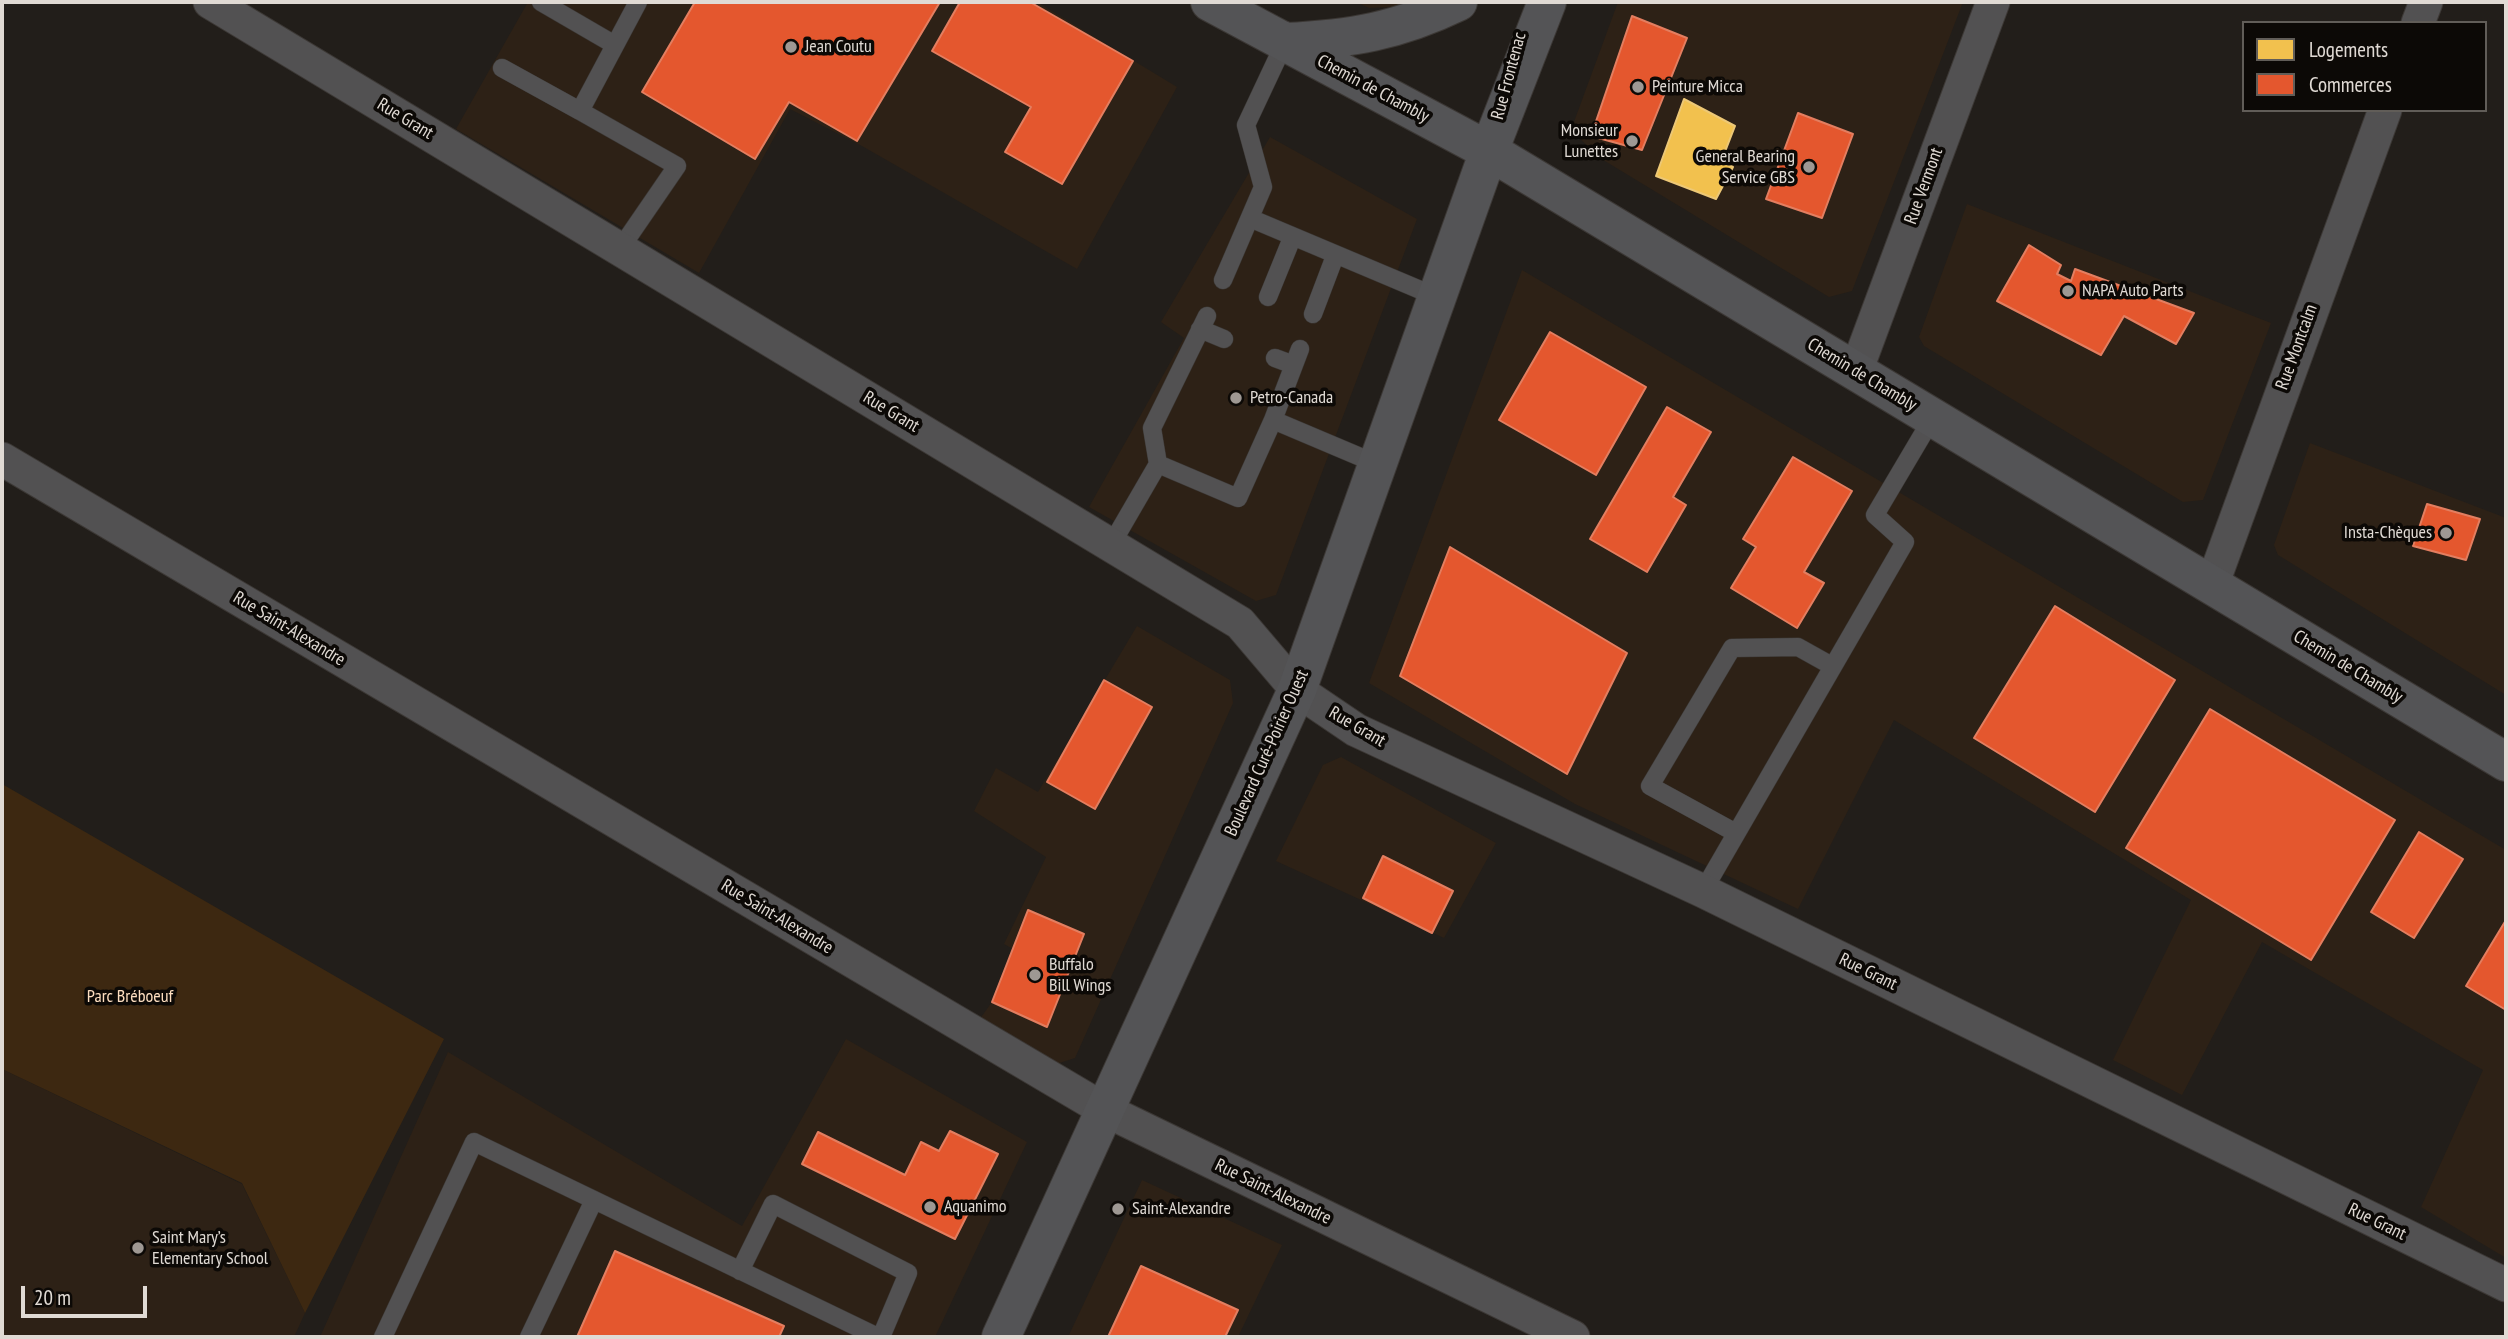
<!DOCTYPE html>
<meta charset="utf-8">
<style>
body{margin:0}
#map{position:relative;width:2508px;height:1339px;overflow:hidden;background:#221e1a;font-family:"PT Sans Narrow",sans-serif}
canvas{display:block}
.frame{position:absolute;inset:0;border:4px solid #e0dad4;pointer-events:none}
.legend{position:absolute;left:2242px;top:21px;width:245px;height:91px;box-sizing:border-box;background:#0c0906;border:2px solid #615d58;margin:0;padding:9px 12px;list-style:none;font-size:21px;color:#e0dad4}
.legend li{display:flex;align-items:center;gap:14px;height:35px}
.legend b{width:35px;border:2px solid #615d58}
.scale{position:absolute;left:21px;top:1286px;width:126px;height:32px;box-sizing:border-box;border:4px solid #e0dad4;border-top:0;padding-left:9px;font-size:21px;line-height:24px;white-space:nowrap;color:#e0dad4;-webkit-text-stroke:5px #0c0906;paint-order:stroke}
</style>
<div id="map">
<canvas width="2508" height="1339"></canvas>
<div class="frame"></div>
<ul class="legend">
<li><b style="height:19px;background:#f2c14e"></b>Logements</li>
<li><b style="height:19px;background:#e4572e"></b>Commerces</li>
</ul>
<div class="scale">20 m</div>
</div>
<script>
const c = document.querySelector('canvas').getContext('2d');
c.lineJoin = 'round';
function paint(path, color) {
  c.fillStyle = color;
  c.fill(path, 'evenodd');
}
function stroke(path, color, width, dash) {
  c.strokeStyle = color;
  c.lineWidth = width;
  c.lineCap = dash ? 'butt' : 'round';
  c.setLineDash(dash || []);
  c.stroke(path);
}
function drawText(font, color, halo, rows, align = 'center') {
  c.font = font + ' "PT Sans Narrow",sans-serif';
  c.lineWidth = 7;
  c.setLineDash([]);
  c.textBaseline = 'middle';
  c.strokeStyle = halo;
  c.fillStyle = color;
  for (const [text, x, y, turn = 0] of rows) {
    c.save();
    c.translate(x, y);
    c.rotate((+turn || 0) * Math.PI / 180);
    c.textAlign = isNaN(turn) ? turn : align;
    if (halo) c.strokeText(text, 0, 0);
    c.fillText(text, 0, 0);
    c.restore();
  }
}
paint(new Path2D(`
 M528,2H1037L1177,87L1077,269L862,146L790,109L699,273L456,129Z
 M1356,2H1427L1419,6L1369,8Z
 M1618,2H1963L1852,291L1829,297L1600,158L1571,130Z
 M1270,137L1417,219L1276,595L1256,601L1089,507L1184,338L1161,322Z
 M1967,204L2271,323L2203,500L2183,502L1924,346L1919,337Z
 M1522,270L2506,850V1258L2421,1207L2483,1070L2262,942L2182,1095L2113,1060L2191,900L1894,720L1798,909L1575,804L1369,683Z
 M2310,443L2506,518V695L2278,555L2274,545Z
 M1137,626L1230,680L1233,703L1075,1058L1050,1066L977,1023L992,1002L1013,949L1004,944L1046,857L974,811L996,768L1038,792Z
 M1341,757L1496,843L1444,938L1276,861L1323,765Z
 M846,1039L1027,1142L935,1337H320L448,1052L742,1226Z
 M2,1069L242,1184L305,1313L294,1337H2Z
 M1142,1180L1282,1245L1238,1337H1068Z`), '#2d2116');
paint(new Path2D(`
 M2,784L444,1039L305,1313L242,1183L2,1069Z`), '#3d2811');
const homes = new Path2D(`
 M1684,99L1735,126L1721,162L1733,167L1716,199L1656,176Z`);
paint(homes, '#f2c14e');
stroke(homes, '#edc876', 2);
const shops = new Path2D(`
 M695,2H940L857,141L789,102L755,159L642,92Z
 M960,2H1030L1133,61L1062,184L1005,152L1031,107L932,51Z
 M1632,16L1687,38L1642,150L1591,136Z
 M1798,113L1853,134L1822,218L1766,199Z
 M2029,245L2061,265L2057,274L2071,281L2075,269L2194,313L2176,344L2124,316L2101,355L1997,301Z
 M1550,332L1646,387L1596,475L1499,420Z
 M1667,407L1711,432L1673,497L1686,505L1647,572L1590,539Z
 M1793,457L1852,491L1804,572L1824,583L1797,628L1731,588L1756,547L1743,539Z
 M2427,504L2480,519L2466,560L2413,546Z
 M1450,547L1627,653L1567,774L1400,676Z
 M2055,606L2175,680L2095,812L1974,738Z
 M1104,680L1152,707L1095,809L1047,782Z
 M2210,709L2395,820L2311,960L2126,848Z
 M2419,832L2463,859L2414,938L2371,912Z
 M1383,856L1453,891L1432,933L1363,898Z
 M1028,910L1084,934L1047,1027L992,1002Z
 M2506,920V1010L2466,986Z
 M950,1131L998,1154L955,1239L802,1164L818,1132L905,1175L921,1142L939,1151Z
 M615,1251L784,1326L779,1337H577Z
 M1141,1266L1238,1310L1225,1337H1108Z`);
paint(shops, '#e4572e');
stroke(shops, '#e37e60', 2);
const service = new Path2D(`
 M541,2L615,45
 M502,68L580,111
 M1252,219L1437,297
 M620,249L677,166L580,111L638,2
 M1223,280L1263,187L1246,125L1285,42
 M1268,297L1292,238
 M1313,314L1335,256
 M1200,329L1224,339
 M1275,358L1294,365
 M1273,420L1300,349
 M1158,464L1152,428L1207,316
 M1111,545L1158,464L1238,498L1273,420L1377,464
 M1736,833L1650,786L1732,648L1798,647L1832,666
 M1703,891L1905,542L1875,515L1933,417
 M740,1271L773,1204L908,1273L881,1337
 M383,1337L474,1142L878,1337
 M529,1337L594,1200`);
const minor = new Path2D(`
 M210,2L1240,623L1297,690L1356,730L1703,891L2506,1285
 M2418,23L2426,2
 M1856,371L1993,2
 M2,459L1105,1110L1573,1337
 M2212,585L2385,110`);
const secondary = new Path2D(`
 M1210,2L1489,151L2506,762
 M1285,42C1351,39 1398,31 1458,2
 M1001,1337L1297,690L1489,151L1547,2`);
stroke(service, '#3c3835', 19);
stroke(minor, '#3c3835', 35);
stroke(secondary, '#3c3835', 40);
stroke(service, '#525152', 18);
stroke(minor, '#525152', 33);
stroke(secondary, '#545456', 38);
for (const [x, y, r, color] of [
 [791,47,7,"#9e9893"],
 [1638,87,7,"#9e9893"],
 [1632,141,7,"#9e9893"],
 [1809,167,7,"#9e9893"],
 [2068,291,7,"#9e9893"],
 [1236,398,7,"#9e9893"],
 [2446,533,7,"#9e9893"],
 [1035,975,7,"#9e9893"],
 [930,1207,7,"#9e9893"],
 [1118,1209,7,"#9e9893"],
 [138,1248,7,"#9e9893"]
]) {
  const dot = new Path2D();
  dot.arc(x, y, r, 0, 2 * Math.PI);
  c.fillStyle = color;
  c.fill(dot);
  stroke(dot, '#0c0906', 2.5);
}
drawText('18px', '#e0dad4', '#0c0906', [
 ["Jean Coutu",805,47],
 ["Peinture Micca",1652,87],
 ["Monsieur",1618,131,"right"],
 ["Lunettes",1618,152,"right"],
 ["General Bearing",1795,157,"right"],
 ["Service GBS",1795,178,"right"],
 ["NAPA Auto Parts",2082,291],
 ["Petro-Canada",1250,398],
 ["Insta-Chèques",2432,533,"right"],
 ["Buffalo",1049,965],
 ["Bill Wings",1049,986],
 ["Aquanimo",944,1207],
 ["Saint-Alexandre",1132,1209],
 ["Saint Mary’s",152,1238],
 ["Elementary School",152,1259]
], 'left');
drawText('18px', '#e0dad4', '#0c0906', [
 ["Rue Frontenac",1509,76,-75],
 ["Chemin de Chambly",1373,89,28],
 ["Rue Grant",405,119,31],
 ["Rue Vermont",1924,186,-70],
 ["Rue Montcalm",2297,347,-70],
 ["Chemin de Chambly",1862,375,31],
 ["Rue Grant",891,412,31],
 ["Rue Saint-Alexandre",289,629,31],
 ["Chemin de Chambly",2348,667,31],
 ["Rue Grant",1357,727,30],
 ["Boulevard Curé-Poirier Ouest",1267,753,-66],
 ["Rue Saint-Alexandre",777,917,31],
 ["Rue Grant",1868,972,26],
 ["Rue Saint-Alexandre",1273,1192,26],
 ["Rue Grant",2377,1222,26]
]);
drawText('18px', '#fddec0', '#0c0906', [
 ["Parc Bréboeuf",130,997]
]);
</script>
